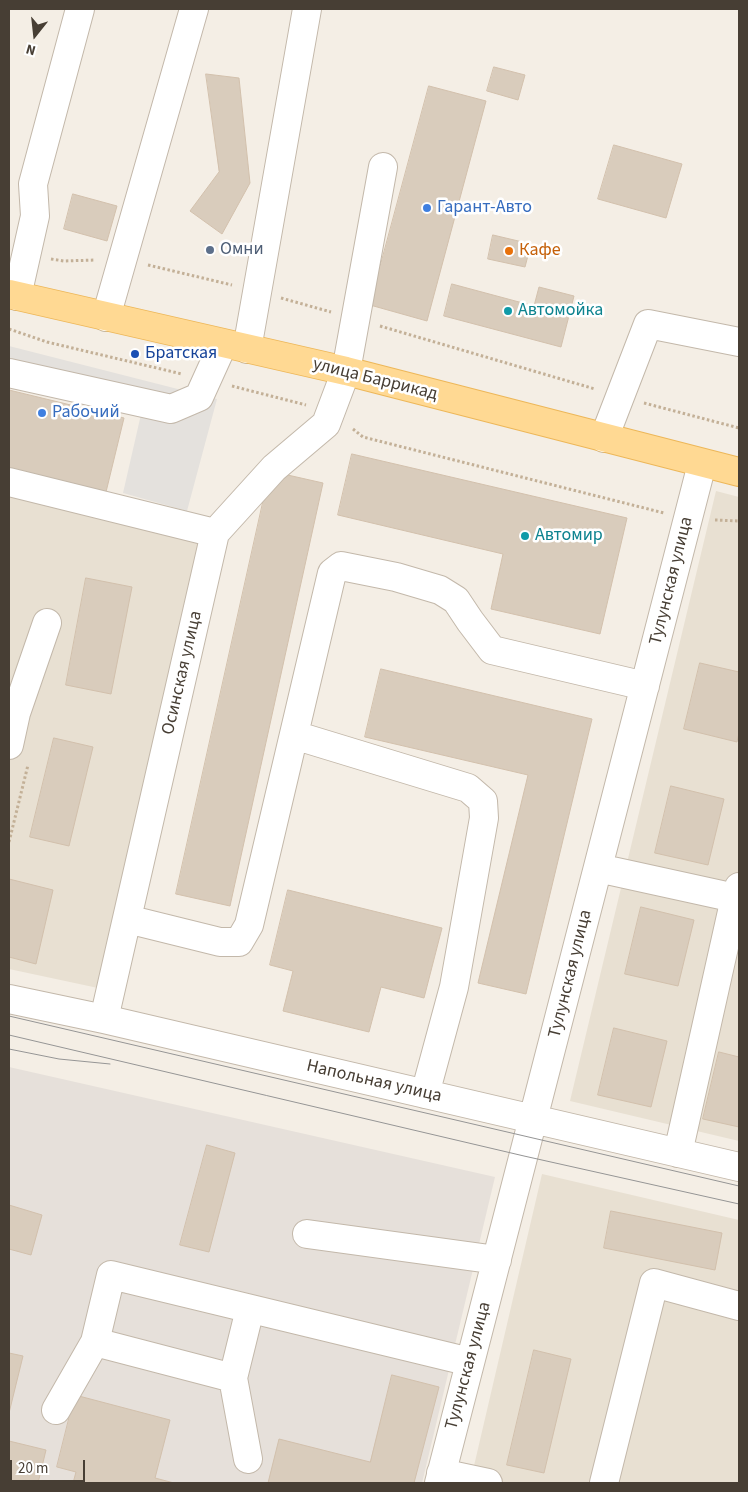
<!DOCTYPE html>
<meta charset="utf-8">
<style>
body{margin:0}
#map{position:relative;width:748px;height:1492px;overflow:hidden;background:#f4eee5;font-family:"Source Sans 3",sans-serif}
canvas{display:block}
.frame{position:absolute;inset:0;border:10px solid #473e34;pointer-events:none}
.north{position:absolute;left:10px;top:10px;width:50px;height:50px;-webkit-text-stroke:4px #fff;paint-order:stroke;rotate:196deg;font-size:14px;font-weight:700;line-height:20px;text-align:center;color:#473e34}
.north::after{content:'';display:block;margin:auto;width:18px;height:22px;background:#473e34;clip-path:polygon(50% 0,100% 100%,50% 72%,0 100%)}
.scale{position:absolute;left:10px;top:1460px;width:75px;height:22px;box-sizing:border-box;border:2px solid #473e34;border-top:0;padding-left:6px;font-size:15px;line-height:18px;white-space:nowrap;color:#473e34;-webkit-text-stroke:4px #fff;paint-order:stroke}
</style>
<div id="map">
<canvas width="748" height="1492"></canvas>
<div class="frame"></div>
<div class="north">N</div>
<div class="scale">20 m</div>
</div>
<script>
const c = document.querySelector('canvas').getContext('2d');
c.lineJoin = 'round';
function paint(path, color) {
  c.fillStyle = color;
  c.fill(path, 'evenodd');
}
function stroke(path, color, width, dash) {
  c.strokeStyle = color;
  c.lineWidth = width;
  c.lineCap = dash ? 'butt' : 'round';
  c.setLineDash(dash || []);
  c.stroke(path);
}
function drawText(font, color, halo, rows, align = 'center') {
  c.font = font + ' "Source Sans 3",sans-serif';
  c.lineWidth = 5;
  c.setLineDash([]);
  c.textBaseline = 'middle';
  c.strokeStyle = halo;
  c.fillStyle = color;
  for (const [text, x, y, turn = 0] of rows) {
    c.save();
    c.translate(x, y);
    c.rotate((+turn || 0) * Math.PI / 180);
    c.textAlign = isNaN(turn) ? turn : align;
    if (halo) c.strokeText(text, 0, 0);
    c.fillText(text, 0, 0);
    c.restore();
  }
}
paint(new Path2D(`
 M9,488L202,538L98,988L9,969Z
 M716,491L739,497V1141L570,1101Z
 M542,1174L739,1220V1483H470Z`), '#e8e0d2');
paint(new Path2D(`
 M9,1067L495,1177L422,1483H9Z`), '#e6e0da');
paint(new Path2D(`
 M9,346L217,399L187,511L123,493L142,410L9,377Z`), '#e4e1dd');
const building = new Path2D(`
 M494,67L525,75L518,100L487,91Z
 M206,74L239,78L250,183L222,234L190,211L219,172Z
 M429,86L486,101L427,321L370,305Z
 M614,145L682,164L666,218L598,199Z
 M73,194L117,206L107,241L64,229Z
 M493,235L531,244L525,267L488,259Z
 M452,284L534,306L539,287L574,296L561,347L444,316Z
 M9,390L124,418L106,492L9,468Z
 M352,454L627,518L600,634L491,609L503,554L338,515Z
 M270,471L323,483L230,906L176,894Z
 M86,578L132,587L111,694L66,685Z
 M700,663L739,672V733L737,742L684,729Z
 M381,669L592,719L526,994L478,983L528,775L365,737Z
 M54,738L93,747L69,846L30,837Z
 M671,786L724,799L708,865L655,853Z
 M9,879L53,890L36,964L9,957Z
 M288,890L442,928L424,998L381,987L369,1032L283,1011L293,971L270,965Z
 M641,907L694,920L678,986L625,974Z
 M614,1028L667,1041L651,1107L598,1095Z
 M719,1052L739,1057V1127L703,1119Z
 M207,1145L235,1153L209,1252L180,1245Z
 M9,1205L42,1215L31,1255L9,1249Z
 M611,1211L722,1233L715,1270L604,1248Z
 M534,1350L571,1359L544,1473L507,1465Z
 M9,1353L23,1356L9,1413Z
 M392,1375L439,1387L414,1483H268L279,1439L370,1462Z
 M75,1395L170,1420L155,1478L174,1483H73L76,1472L57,1467Z
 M9,1441L46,1450L38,1483H9Z`);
paint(building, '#d9ccbc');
stroke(building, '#d2c0ac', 1);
const minor = new Path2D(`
 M17,296L35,216L33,184L80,9
 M106,317L194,9
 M247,349L307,9
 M9,373L171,409L199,397L223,344
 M604,438L648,324L739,342
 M9,482L215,533
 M294,735L468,788L483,801L484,818L454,987L425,1094
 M9,745L16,713L47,623
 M598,868L735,898L739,887
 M127,919L220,942H239L249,925L332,573L341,566L396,577L440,590L456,600L470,621L492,650L645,686
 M9,999L104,1019L739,1167
 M104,1019L215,533L274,468L326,424L346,371L383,167
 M678,1153L735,898L739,900
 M307,1234L497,1260
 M250,1309L233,1378L95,1342L111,1275L458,1359L470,1362
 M233,1378L248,1459
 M56,1410L95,1342
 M441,1473L488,1483
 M439,1483L702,464
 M604,1483L654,1283L739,1306`);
const major = new Path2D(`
 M9,294L346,371L739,472`);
stroke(minor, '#c3b8aa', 30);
stroke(major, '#edb759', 30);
stroke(new Path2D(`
 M51,259L64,261L95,260
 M148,265L232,285
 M281,298L331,312
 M380,326L595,389
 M9,329L47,342L182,374
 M232,386L306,405
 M644,403L739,428
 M353,429L363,437L664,513
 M715,520L739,521
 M9,842L28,765`), '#c3b097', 3, [2.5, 2.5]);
stroke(minor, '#fff', 28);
stroke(major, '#ffd993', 28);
stroke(new Path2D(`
 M9,1016L739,1186
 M9,1035L524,1156L739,1204
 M9,1049L59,1059L110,1064`), '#959595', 1);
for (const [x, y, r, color] of [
 [427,208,5,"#3f7fe0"],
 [210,250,5,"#5c6f8a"],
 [509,251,5,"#e8710a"],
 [508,311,5,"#0f9aa8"],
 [135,354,5,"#1a4fb4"],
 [42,413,5,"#3f7fe0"],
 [525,536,5,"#0f9aa8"]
]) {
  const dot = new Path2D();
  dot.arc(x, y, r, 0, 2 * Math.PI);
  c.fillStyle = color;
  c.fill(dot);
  stroke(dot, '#fff', 2);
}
drawText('18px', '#366cbe', '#fff', [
 ["Гарант-Авто",437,208],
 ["Рабочий",52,413]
], 'left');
drawText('18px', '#4e5e75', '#fff', [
 ["Омни",220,250]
], 'left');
drawText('18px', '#c56008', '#fff', [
 ["Кафе",519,251]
], 'left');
drawText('18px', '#0d838f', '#fff', [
 ["Автомойка",518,311],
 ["Автомир",535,536]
], 'left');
drawText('18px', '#164399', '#fff', [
 ["Братская",145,354]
], 'left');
drawText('18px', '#473e34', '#fff', [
 ["улица Баррикад",375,380,14],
 ["Тулунская улица",672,581,-76],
 ["Осинская улица",183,673,-77],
 ["Тулунская улица",571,974,-76],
 ["Напольная улица",374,1082,13],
 ["Тулунская улица",469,1366,-75]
]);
</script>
